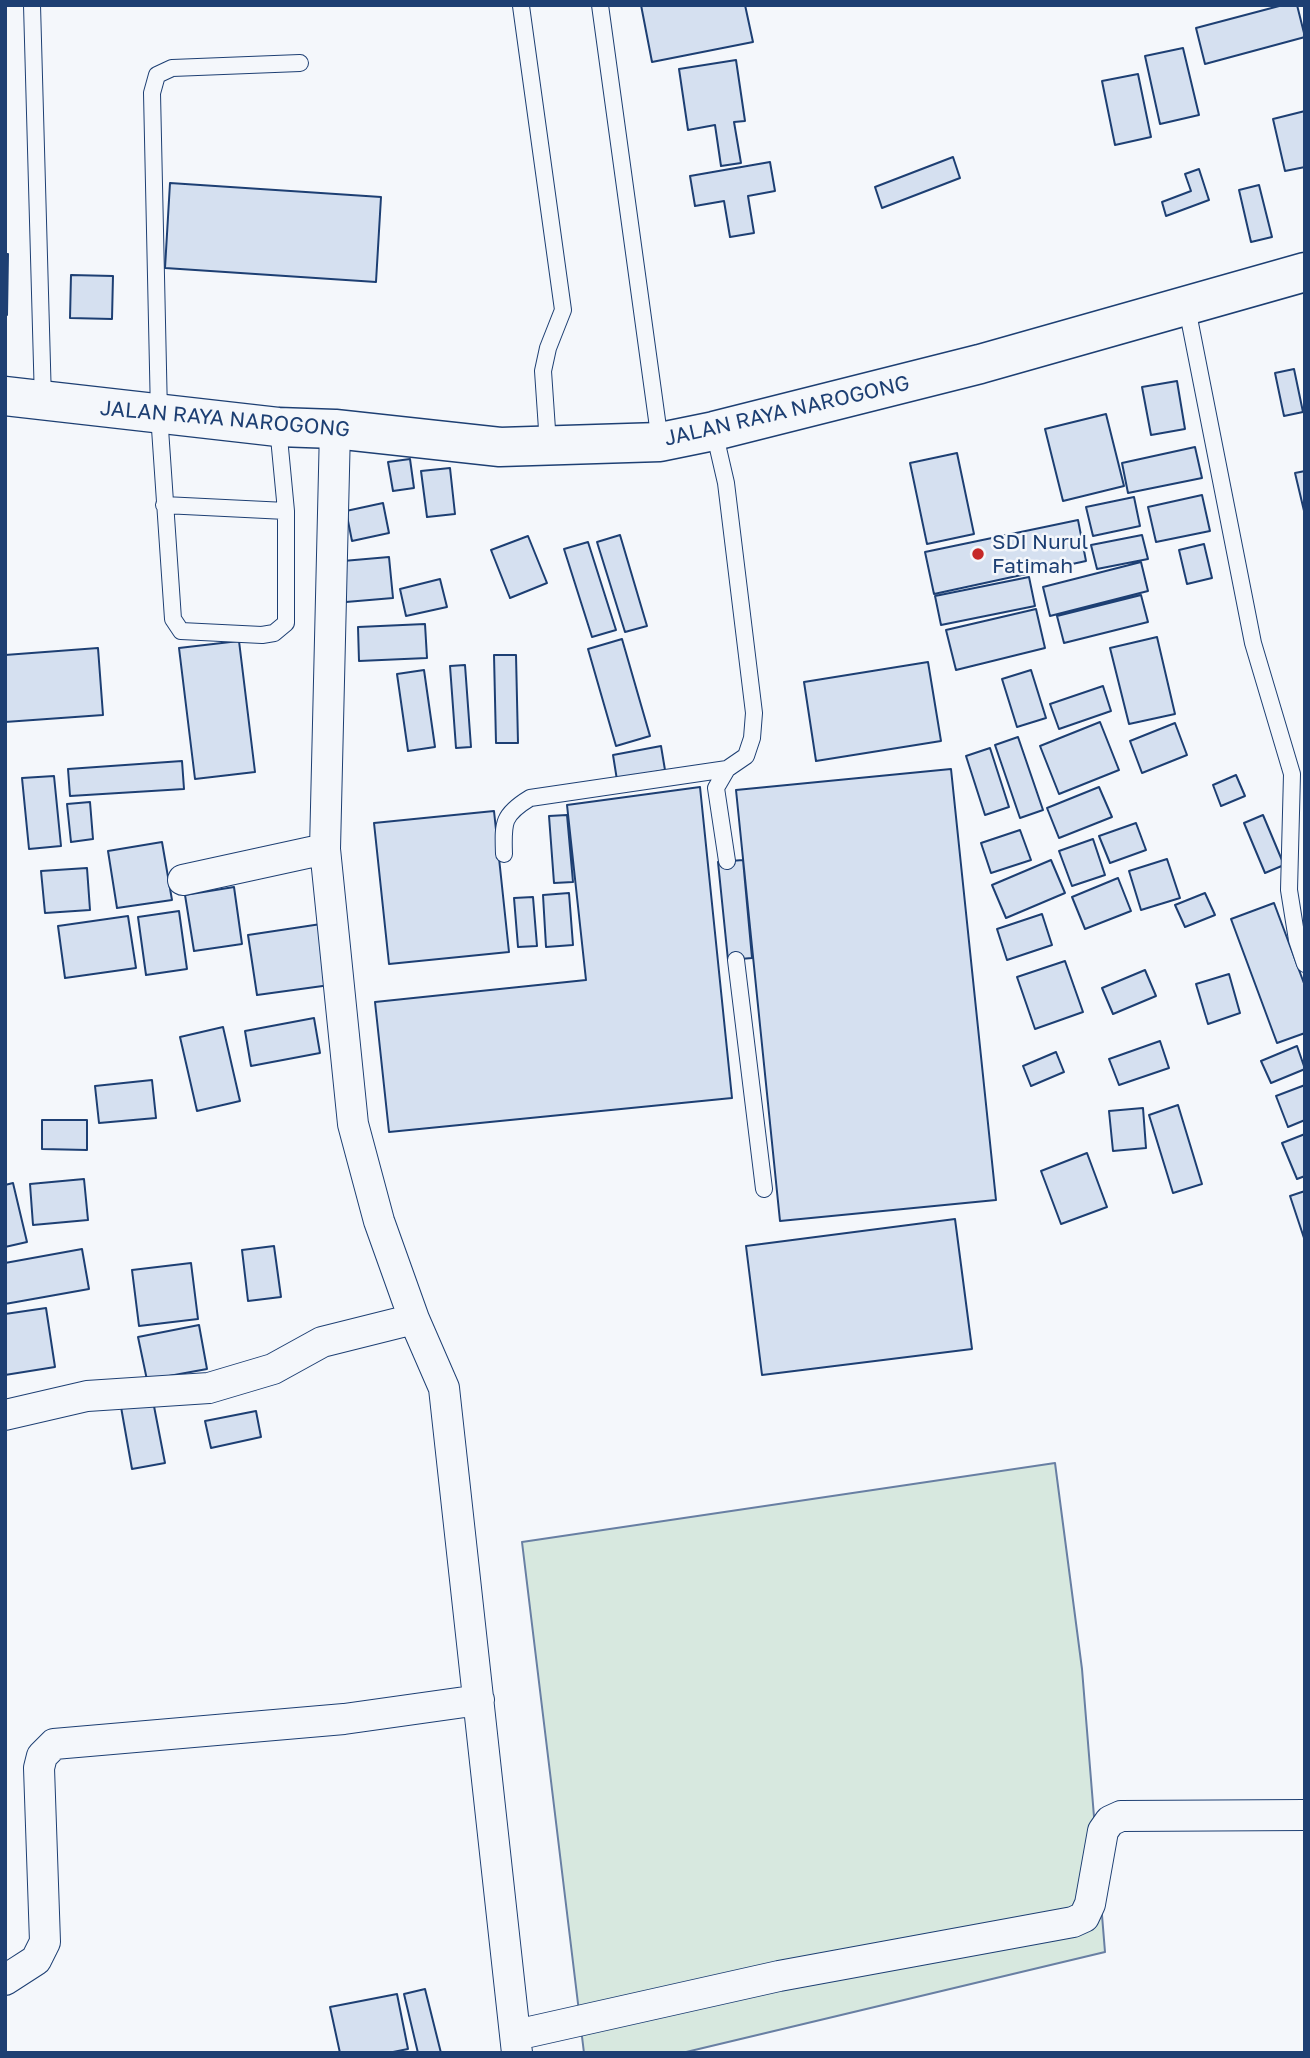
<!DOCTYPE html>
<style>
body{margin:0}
#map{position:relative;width:1310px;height:2058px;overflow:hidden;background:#f4f7fb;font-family:"Golos Text",sans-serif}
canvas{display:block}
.frame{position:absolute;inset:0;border:7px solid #1d3f73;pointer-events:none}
</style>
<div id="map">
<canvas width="1310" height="2058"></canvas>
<div class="frame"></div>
</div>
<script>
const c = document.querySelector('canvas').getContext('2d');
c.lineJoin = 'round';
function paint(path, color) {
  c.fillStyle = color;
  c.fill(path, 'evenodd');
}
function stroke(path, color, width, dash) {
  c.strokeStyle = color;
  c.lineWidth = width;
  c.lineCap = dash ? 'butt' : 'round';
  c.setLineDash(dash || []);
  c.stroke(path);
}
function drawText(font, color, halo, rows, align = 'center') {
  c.font = font + ' "Golos Text",sans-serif';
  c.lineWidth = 5;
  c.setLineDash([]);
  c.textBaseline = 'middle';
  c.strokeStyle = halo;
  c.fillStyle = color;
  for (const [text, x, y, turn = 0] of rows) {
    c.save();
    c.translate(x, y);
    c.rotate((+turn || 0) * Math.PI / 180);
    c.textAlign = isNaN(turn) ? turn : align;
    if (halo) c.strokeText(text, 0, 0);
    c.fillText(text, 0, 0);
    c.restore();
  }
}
const green = new Path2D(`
 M1055,1463L1082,1669L1105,1952L682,2053H584L522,1542Z`);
paint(green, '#d7e8df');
stroke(green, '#687fa3', 2);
const building = new Path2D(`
 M641,5H745L753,42L652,62Z
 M1283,5H1297L1305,37L1205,64L1196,28Z
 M1183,48L1199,115L1160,124L1145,56Z
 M736,60L745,121L734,122L741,163L721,166L715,125L688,130L679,69Z
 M1138,74L1151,137L1115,145L1102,81Z
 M1305,111V167L1285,171L1273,119Z
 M953,157L960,178L882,208L875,187Z
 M770,162L775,191L748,196L754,233L730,237L724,201L695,206L690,176Z
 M1199,169L1209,200L1166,216L1162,202L1191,191L1185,174Z
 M170,183L381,197L376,282L165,268Z
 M1259,185L1272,237L1251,242L1239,190Z
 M5,254H8L7,315H5Z
 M71,275L113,276L112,319L70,318Z
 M1294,369L1303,412L1284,416L1275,373Z
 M1177,381L1185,429L1151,435L1142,387Z
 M1106,414L1124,486L1063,501L1045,429Z
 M1195,447L1202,478L1128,493L1122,463Z
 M957,453L974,534L927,544L910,463Z
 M410,459L414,488L393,491L388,462Z
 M450,468L455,514L427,517L421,471Z
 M1305,471V515L1295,473Z
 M1202,495L1210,531L1156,542L1148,507Z
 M1134,497L1140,526L1093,536L1086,507Z
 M383,503L389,533L352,541L346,511Z
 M1078,520L1086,561L934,594L925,552Z
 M620,535L647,626L625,632L597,542Z
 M1142,535L1148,559L1097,569L1091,545Z
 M528,536L547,583L510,598L491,550Z
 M588,542L616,630L592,637L564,549Z
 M1204,544L1212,578L1187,584L1179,550Z
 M389,557L393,598L346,602L343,561Z
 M1141,562L1148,591L1050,616L1043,587Z
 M1029,577L1035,606L941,625L935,596Z
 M440,579L447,607L406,616L400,589Z
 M1141,595L1148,622L1064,643L1057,616Z
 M1036,609L1045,648L956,670L946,630Z
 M425,624L427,658L359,661L358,627Z
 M1157,637L1175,714L1129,724L1110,648Z
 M622,639L650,736L616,746L588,649Z
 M239,641L255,772L195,779L179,648Z
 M98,648L103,715L5,722V655Z
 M494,655H516L518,743H496Z
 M928,662L941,741L816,761L804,682Z
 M465,665L471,747L456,748L450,666Z
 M424,670L435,747L408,751L397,674Z
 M1031,670L1046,718L1017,727L1002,679Z
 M1103,686L1111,711L1059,729L1050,704Z
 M1100,722L1119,770L1059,794L1040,746Z
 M1175,723L1187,755L1142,773L1130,741Z
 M1018,737L1043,810L1020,818L995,745Z
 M661,746L665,770L617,780L613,755Z
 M990,748L1009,807L985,815L966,756Z
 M182,761L184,789L70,796L68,769Z
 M951,769L996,1200L780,1221L736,790Z
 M1236,775L1245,796L1221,806L1213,785Z
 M54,776L61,846L29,849L22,778Z
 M700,787L732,1098L389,1132L375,1002L586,980L567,805Z
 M1099,787L1112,817L1059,838L1047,808Z
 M90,802L93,839L71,842L67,804Z
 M494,811L509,952L389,964L374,823Z
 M567,815L573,882L554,883L549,816Z
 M1263,815L1284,865L1265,873L1244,823Z
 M1136,823L1146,850L1110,863L1099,836Z
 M1020,830L1031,860L991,873L981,843Z
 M1093,839L1105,875L1072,886L1059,851Z
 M162,842L172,900L117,908L108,851Z
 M1167,859L1180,898L1141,910L1129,871Z
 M743,860L752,958L728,960L718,862Z
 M1051,860L1065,893L1006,918L992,885Z
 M87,868L90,910L45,913L41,871Z
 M1118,878L1131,911L1085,929L1072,897Z
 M234,887L242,944L194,951L185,895Z
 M569,893L573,945L546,947L543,895Z
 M1205,893L1215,915L1185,927L1175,905Z
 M533,897L537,946L518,947L514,898Z
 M1274,903L1305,986V1033L1277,1043L1231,919Z
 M179,911L187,969L146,975L138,917Z
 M1042,914L1052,945L1007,960L997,929Z
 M128,916L136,968L65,978L58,926Z
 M321,924L330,985L257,995L248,935Z
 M1065,961L1083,1012L1035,1029L1017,977Z
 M1145,970L1156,996L1113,1014L1102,988Z
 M1229,974L1240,1013L1208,1024L1196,984Z
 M314,1018L320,1053L251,1066L245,1031Z
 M223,1027L240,1101L197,1111L180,1037Z
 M1160,1041L1169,1068L1119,1085L1109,1059Z
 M1297,1046L1305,1069L1271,1083L1261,1061Z
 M1056,1052L1064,1072L1031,1086L1023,1066Z
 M152,1080L156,1118L99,1123L95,1086Z
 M1305,1085V1120L1288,1127L1276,1096Z
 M1178,1105L1202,1184L1173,1193L1149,1115Z
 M1143,1108L1146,1148L1113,1151L1109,1111Z
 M42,1120H87V1150L42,1149Z
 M1305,1134V1176L1297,1179L1282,1143Z
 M1087,1153L1107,1207L1061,1224L1041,1171Z
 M84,1179L88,1220L33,1225L30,1184Z
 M13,1183L27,1242L5,1247V1185Z
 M1305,1191V1237L1304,1238L1290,1196Z
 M955,1219L972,1349L762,1375L746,1246Z
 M274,1246L281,1297L248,1301L242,1250Z
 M82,1249L89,1289L5,1304V1263Z
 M191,1263L198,1319L139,1326L132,1270Z
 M46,1308L55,1367L5,1375V1314Z
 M199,1325L207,1369L147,1380L138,1337Z
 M153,1401L165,1463L132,1469L121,1407Z
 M256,1411L261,1437L211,1448L205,1421Z
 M425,1989L441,2053H418L404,1994Z
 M397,1994L408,2049L388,2053H340L330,2007Z`);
paint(building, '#d5e0f0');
stroke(building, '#1d3f73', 2);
const lane = new Path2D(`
 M32,5L43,401
 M600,5L660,442
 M521,6L563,310L548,348L543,371L548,444
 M1187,308L1253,643L1292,774L1289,890L1297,940L1305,964
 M278,427L286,511V623L274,633L262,635L181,631L173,619L159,414L152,93L157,75L172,68L300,63
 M714,431L726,483L754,713L752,738L746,756L727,769L716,788L727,861
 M164,505L286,511
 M504,854C503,823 502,815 530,798L727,769
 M736,960L764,1189`);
const street = new Path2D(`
 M335,429L325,849L353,1124L379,1221L414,1319L444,1388L517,2053
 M183,880L325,849
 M5,1415L87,1396L209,1388L273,1369L322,1342L414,1319
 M5,1980L36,1960L45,1942L39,1768L42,1756L54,1744L344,1719L479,1700
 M516,2035L779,1976L1073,1922L1084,1917L1090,1904L1103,1831L1110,1821L1121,1816L1305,1815`);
const primary = new Path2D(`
 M5,396L278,427L335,429L500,447L660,442L714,431L980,364L1305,272`);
stroke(lane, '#1d3f73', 18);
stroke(street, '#1d3f73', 32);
stroke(primary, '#1d3f73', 41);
stroke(lane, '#f4f7fb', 16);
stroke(street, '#f4f7fb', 30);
stroke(primary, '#f4f7fb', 38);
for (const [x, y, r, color] of [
 [978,554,7,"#c62828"]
]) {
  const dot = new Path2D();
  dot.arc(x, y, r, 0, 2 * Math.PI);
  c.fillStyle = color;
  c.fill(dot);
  stroke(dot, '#f4f7fb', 2.5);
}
drawText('21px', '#1d3f73', '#f4f7fb', [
 ["JALAN RAYA NAROGONG",787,411,-13],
 ["JALAN RAYA NAROGONG",225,419,5]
]);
drawText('21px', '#1d3f73', '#f4f7fb', [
 ["SDI Nurul",992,542],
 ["Fatimah",992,566]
], 'left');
</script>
